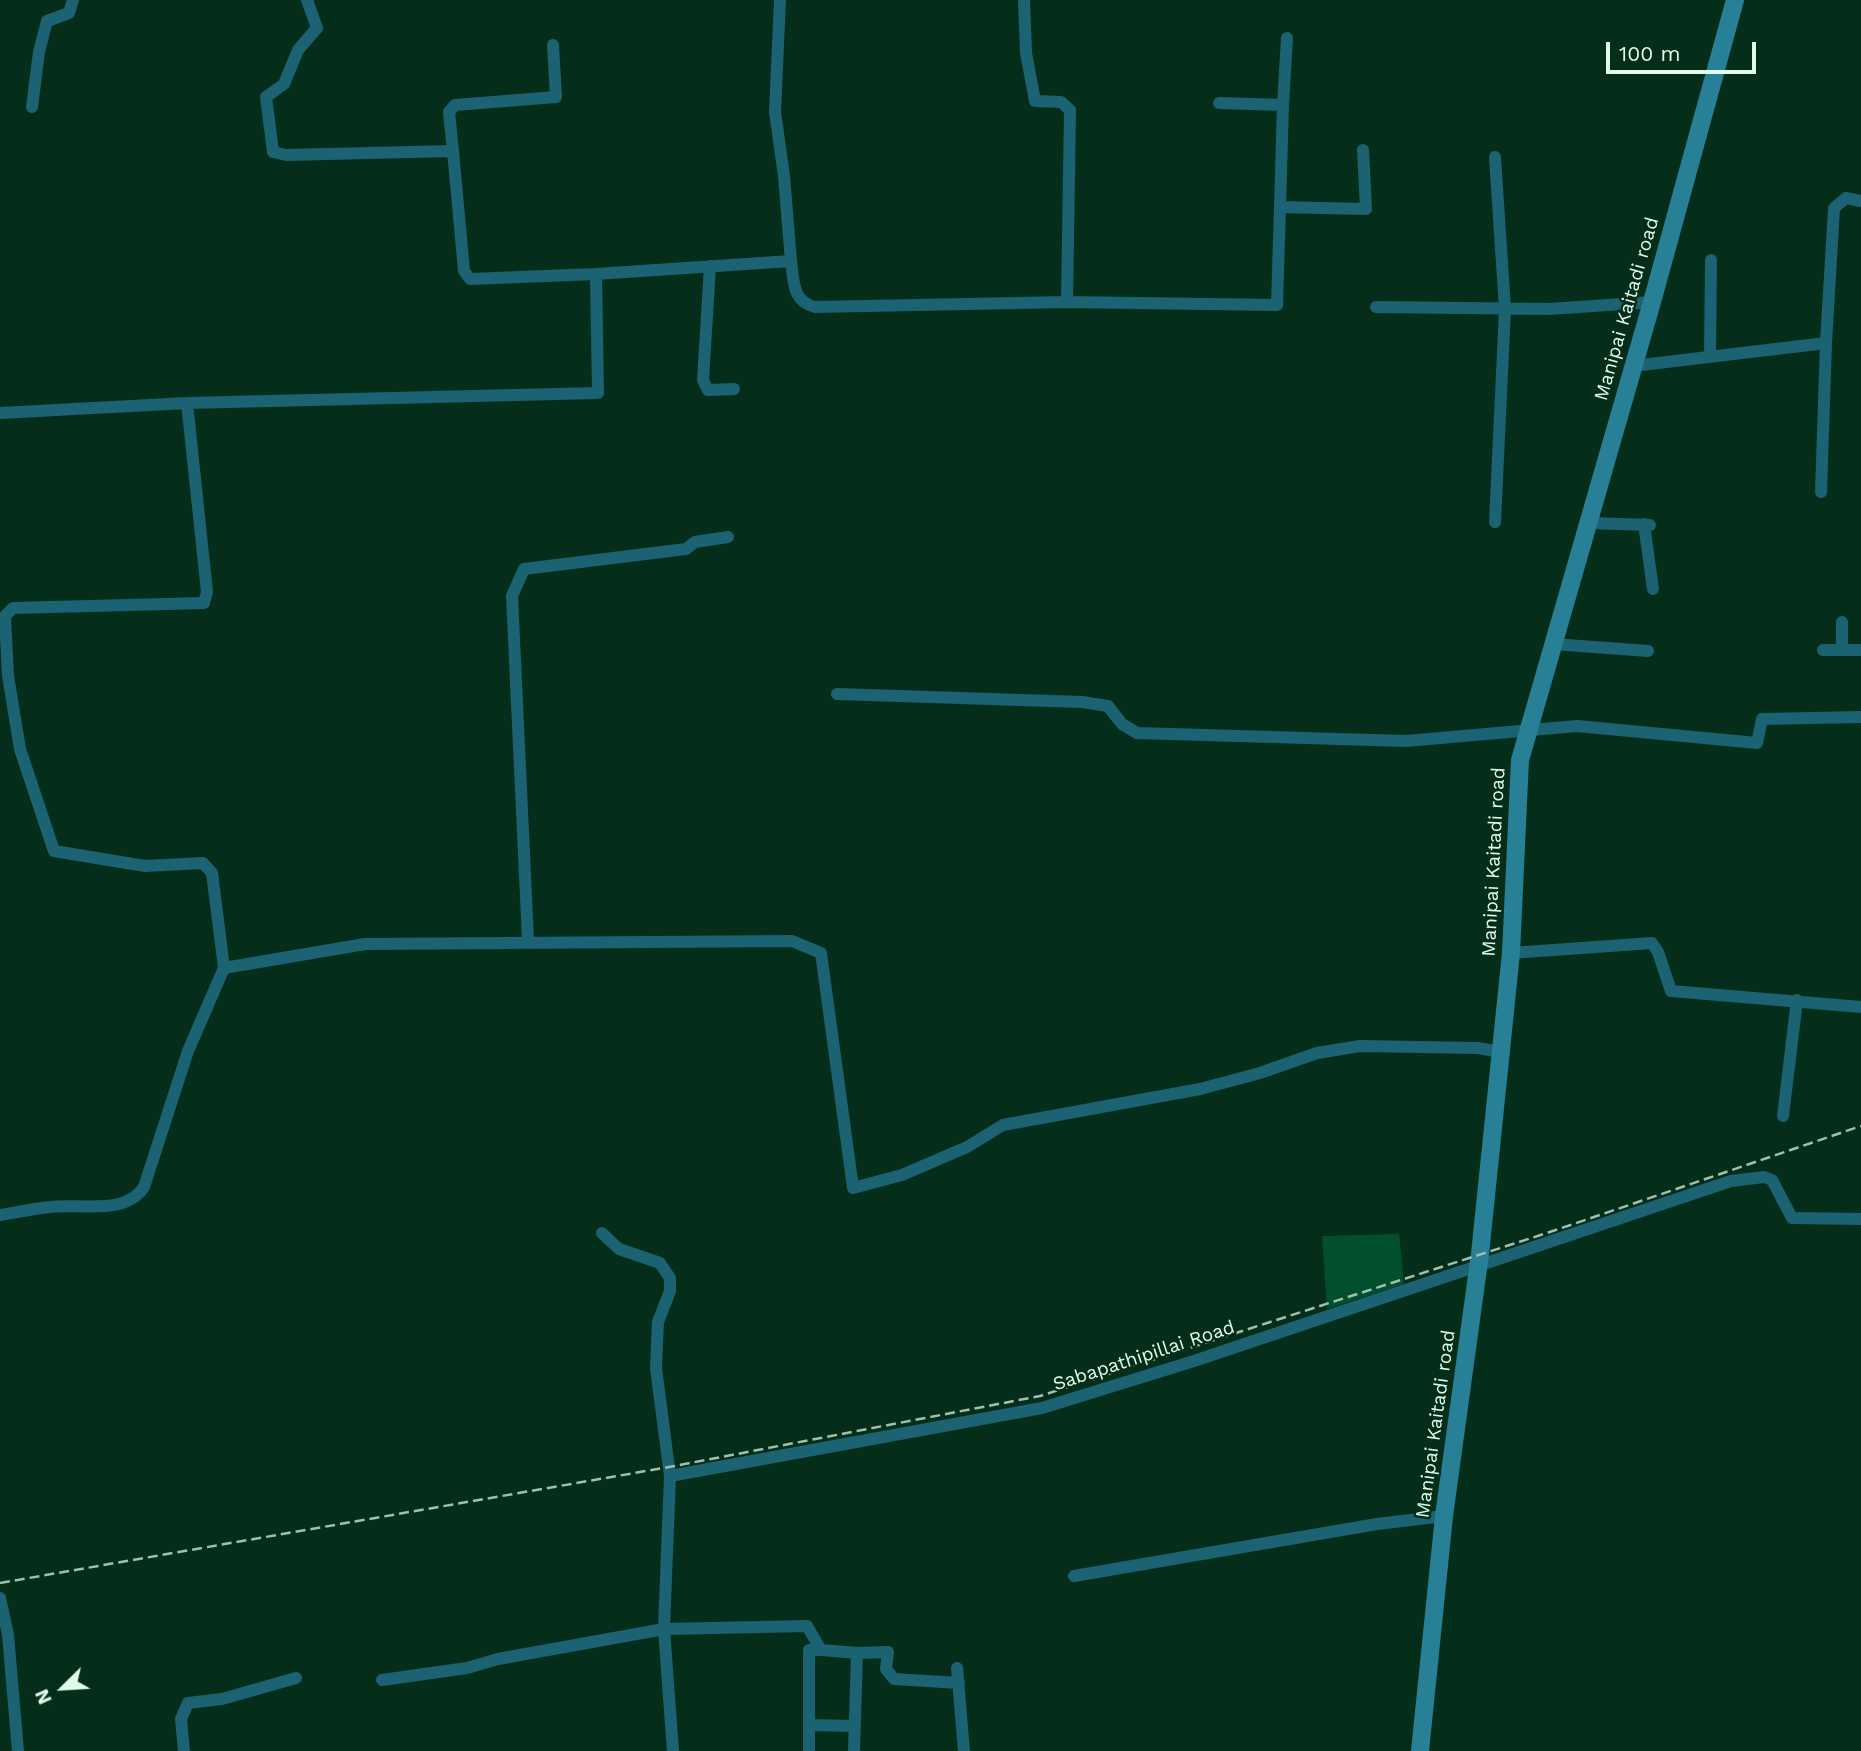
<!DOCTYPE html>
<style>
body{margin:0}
#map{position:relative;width:1861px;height:1751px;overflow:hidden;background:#052e1a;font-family:"Work Sans",sans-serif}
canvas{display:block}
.north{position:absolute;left:28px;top:1653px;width:70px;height:70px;-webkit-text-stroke:5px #052e1a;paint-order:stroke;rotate:246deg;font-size:19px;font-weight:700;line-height:28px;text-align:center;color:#e0fbea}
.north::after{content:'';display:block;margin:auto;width:24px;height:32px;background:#e0fbea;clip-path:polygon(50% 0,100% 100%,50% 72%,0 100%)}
.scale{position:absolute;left:1606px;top:42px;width:150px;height:32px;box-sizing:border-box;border:4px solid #e0fbea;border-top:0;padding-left:9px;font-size:21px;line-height:24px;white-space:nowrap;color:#e0fbea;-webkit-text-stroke:5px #052e1a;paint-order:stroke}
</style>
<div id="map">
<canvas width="1861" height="1751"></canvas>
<div class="north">N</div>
<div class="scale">100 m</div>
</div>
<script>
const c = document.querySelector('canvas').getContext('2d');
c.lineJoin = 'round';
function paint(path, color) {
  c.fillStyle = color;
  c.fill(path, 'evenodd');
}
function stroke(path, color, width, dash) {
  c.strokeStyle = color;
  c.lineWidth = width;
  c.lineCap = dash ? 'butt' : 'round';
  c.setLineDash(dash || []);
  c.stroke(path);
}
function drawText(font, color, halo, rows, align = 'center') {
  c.font = font + ' "Work Sans",sans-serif';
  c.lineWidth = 5;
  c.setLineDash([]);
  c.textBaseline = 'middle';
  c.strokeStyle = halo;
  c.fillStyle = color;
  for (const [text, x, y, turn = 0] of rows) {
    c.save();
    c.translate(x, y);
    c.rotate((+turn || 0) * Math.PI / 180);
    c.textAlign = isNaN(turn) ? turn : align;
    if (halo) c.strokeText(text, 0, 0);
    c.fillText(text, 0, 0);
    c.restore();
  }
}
paint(new Path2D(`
 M1399,1234L1404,1284L1327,1309L1322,1236Z`), '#024f2e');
stroke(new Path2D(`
 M307,0L317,28L298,50L284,84L266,97L273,152L286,155L453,151L449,112L455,105L556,97L553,45
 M780,0L775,112L784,176L791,261
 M1024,0L1026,53L1035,101L1061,102L1070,110L1067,302
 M1219,103L1283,105L1280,207
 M1283,105L1287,38
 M32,107L39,52L47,21L69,13L73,0
 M453,151L464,271L470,279L596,274
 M710,266L703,380L708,390L734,389
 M1376,307L1549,309L1652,302
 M1710,357L1711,260
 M1633,366L1826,343L1834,208L1846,198L1861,201
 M0,413L187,403L598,393L596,274L791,261C794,282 792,301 815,307L1067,302L1277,305L1280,207L1366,209L1363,150
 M1821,492L1826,343
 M1495,522L1505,309L1495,157
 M1588,523L1650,525
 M1644,524L1653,589
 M1553,644L1648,651
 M1823,650H1861
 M1842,650V622
 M837,694L1082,702L1108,706L1122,724L1137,733L1406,741L1577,726L1757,743L1762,719L1861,717
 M528,940L512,596L524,569L686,549L695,542L728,537
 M1511,953L1652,943L1658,952L1671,991L1861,1007
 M224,968L365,944L792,941L821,953L853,1188L902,1175L967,1147L1003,1125L1200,1089L1260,1073L1317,1053L1360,1046L1478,1048L1500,1052
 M1783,1116L1797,1000
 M0,1215C17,1212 33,1209 50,1207C81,1203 125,1216 144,1187L188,1051L224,968L212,873L203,863L145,866L54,851L20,749L8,676L5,616L13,608L204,603L207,592L187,403
 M602,1233L619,1249L660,1263L670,1278V1291L658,1322L656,1368L670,1476
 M1074,1576L1377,1524L1444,1516
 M0,1598L8,1635L18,1751
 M821,1650H809V1725L855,1726
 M857,1653L888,1652L886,1669L894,1679L959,1683
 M957,1668L964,1751
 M382,1680L467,1668L498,1659L664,1629L807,1626L821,1650L857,1653L854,1751
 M809,1725V1751
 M184,1751L181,1719L188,1703L222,1699L296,1678
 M673,1751L664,1629L670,1476L1042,1408L1194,1361L1731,1181L1764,1177L1772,1180L1792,1218L1861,1219`), '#1b6272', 12);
stroke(new Path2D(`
 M1420,1751L1444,1516L1480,1254L1511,953L1520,760L1652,302L1735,0`), '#278095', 18);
stroke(new Path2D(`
 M0,1583L669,1467L1040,1396L1547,1233L1861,1126`), '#a0bfad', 2.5, [10, 5]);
drawText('19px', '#e0fbea', '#052e1a', [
 ["Manipai Kaitadi road",1627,309,-74],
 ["Manipai Kaitadi road",1494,862,-87],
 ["Sabapathipillai Road",1144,1356,-18],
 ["Manipai Kaitadi road",1436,1424,-82]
]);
</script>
